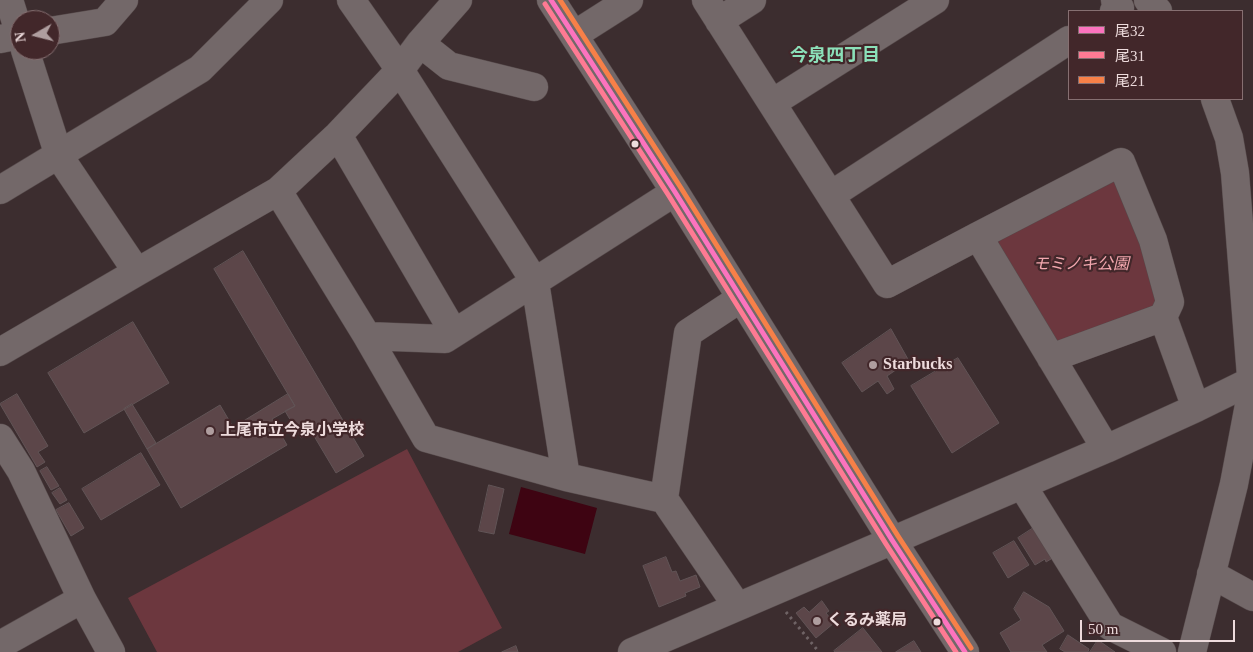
<!DOCTYPE html>
<meta charset="utf-8">
<style>
body{margin:0}
#map{position:relative;width:1253px;height:652px;overflow:hidden;background:#3c2d2f;font-family:"Times New Roman","Noto Sans JP",serif}
canvas{display:block}
.legend{position:absolute;left:1068px;top:10px;width:175px;height:90px;box-sizing:border-box;background:#42272a;border:1px solid #866f71;margin:0;padding:6px 9px;list-style:none;font-size:15px;color:#eddbdc}
.legend li{display:flex;align-items:center;gap:10px;height:25px}
.legend b{width:25px;border:1px solid #866f71}
.north{position:absolute;left:10px;top:10px;width:50px;height:50px;box-sizing:border-box;background:#42272a;border:1px solid #866f71;border-radius:50%;rotate:262deg;font-size:14px;font-weight:700;line-height:20px;text-align:center;color:#eddbdc}
.north::after{content:'';display:block;margin:auto;width:18px;height:22px;background:#af9e9f;clip-path:polygon(50% 0,100% 100%,50% 72%,0 100%)}
.scale{position:absolute;left:1080px;top:620px;width:155px;height:22px;box-sizing:border-box;border:2px solid #eddbdc;border-top:0;padding-left:6px;font-size:15px;line-height:18px;white-space:nowrap;color:#eddbdc;-webkit-text-stroke:4px #42272a;paint-order:stroke}
</style>
<div id="map">
<canvas width="1253" height="652"></canvas>
<ul class="legend">
<li><b style="height:6px;background:#fc73be"></b>尾32</li>
<li><b style="height:6px;background:#fe7a93"></b>尾31</li>
<li><b style="height:6px;background:#f78048"></b>尾21</li>
</ul>
<div class="north">N</div>
<div class="scale">50 m</div>
</div>
<script>
const c = document.querySelector('canvas').getContext('2d');
c.lineJoin = 'round';
function paint(path, color) {
  c.fillStyle = color;
  c.fill(path, 'evenodd');
}
function stroke(path, color, width, dash) {
  c.strokeStyle = color;
  c.lineWidth = width;
  c.lineCap = dash ? 'butt' : 'round';
  c.setLineDash(dash || []);
  c.stroke(path);
}
function drawText(font, color, halo, rows, align = 'center') {
  c.font = font + ' "Times New Roman","Noto Sans JP",serif';
  c.lineWidth = 4.5;
  c.setLineDash([]);
  c.textBaseline = 'middle';
  c.strokeStyle = halo;
  c.fillStyle = color;
  for (const [text, x, y, turn = 0] of rows) {
    c.save();
    c.translate(x, y);
    c.rotate((+turn || 0) * Math.PI / 180);
    c.textAlign = isNaN(turn) ? turn : align;
    if (halo) c.strokeText(text, 0, 0);
    c.fillText(text, 0, 0);
    c.restore();
  }
}
paint(new Path2D(`
 M1109,178L1121,183L1161,297L1157,304L1063,343L1051,340L993,245L995,236Z
 M407,449L502,628L458,652H157L128,598Z`), '#6c373e');
paint(new Path2D(`
 M521,487L597,508L585,554L509,534Z`), '#3e0412');
const building = new Path2D(`
 M243,251L364,456L336,473L311,431L301,438L285,411L295,406L214,269Z
 M133,322L169,383L84,433L48,373Z
 M891,329L909,361L887,376L894,389L887,394L878,381L862,392L842,363Z
 M958,358L999,423L952,453L911,386Z
 M17,394L48,446L38,452L45,462L37,467L0,404Z
 M288,394L295,406L272,419L287,445L181,508L147,449L220,405L233,427Z
 M132,404L156,443L147,449L124,409Z
 M141,453L160,485L101,520L82,489Z
 M47,467L59,486L51,490L40,471Z
 M489,485L504,489L494,534L479,531Z
 M60,488L67,500L60,504L52,493Z
 M69,503L84,528L71,536L56,510Z
 M1035,527L1052,555L1050,557L1051,559L1046,562L1045,559L1035,565L1018,538Z
 M1014,541L1029,565L1008,578L993,553Z
 M666,557L672,572L676,571L680,581L696,575L700,587L685,593L686,596L659,607L643,566Z
 M1024,592L1049,607L1064,631L1042,645L1047,652H1011L1000,633L1021,620L1014,609Z
 M822,601L829,611L826,613L834,623L816,638L796,613L804,607L809,612Z
 M863,628L882,652H835L834,651Z
 M1068,635L1089,649L1088,652H1065L1060,649Z
 M1098,640L1115,652H1090Z
 M914,641L921,652H896Z
 M516,646L518,652H502Z`);
paint(building, '#5c4649');
stroke(building, '#615456', 1);
const minor = new Path2D(`
 M351,0L400,70L535,282L566,477
 M551,0L675,192L892,540L965,652
 M706,0L887,284L978,236L1121,162L1153,240L1170,302L1163,317
 M1148,0L1158,11
 M1114,11L1120,8L1115,0
 M719,21L752,0
 M50,31L105,22L124,0
 M574,35L629,0
 M0,39L20,35L9,0
 M420,43L449,66L534,87
 M25,50L59,156L137,272
 M772,103L935,0
 M338,135L454,333
 M0,190L200,69L269,0
 M278,191L367,336L426,438L566,477L664,499
 M831,195L1069,40
 M978,236L1106,449
 M367,336L445,339L675,192
 M0,352L137,272L278,191L338,135L400,70L420,43L458,0
 M1051,358L1163,317L1196,408
 M0,438L21,471L82,599L111,652
 M1022,485L1110,626L1162,652
 M1211,574L1253,597
 M737,606L664,499L688,333L741,298
 M0,645L82,599
 M632,652L1106,449L1196,408L1253,380
 M1192,652L1234,484L1252,389L1235,173L1229,138L1215,99`);
stroke(minor, '#564a4b', 29);
stroke(new Path2D(`
 M786,612L819,652`), '#6f6365', 3, [2.5, 4]);
stroke(minor, '#736869', 28);
stroke(new Path2D(`
 M551,0L675,192L892,540L965,652`), '#fc73be', 5);
stroke(new Path2D(`
 M545,4L669,196L886,544L956,652`), '#fe7a93', 5);
stroke(new Path2D(`
 M560,0L681,188L898,536L971,648`), '#f78048', 5);
for (const [x, y, r, color] of [
 [635,144,4.5,"#eddbdc"],
 [873,365,5,"#af9e9f"],
 [210,431,5,"#af9e9f"],
 [817,621,5,"#af9e9f"],
 [937,622,4.5,"#eddbdc"]
]) {
  const dot = new Path2D();
  dot.arc(x, y, r, 0, 2 * Math.PI);
  c.fillStyle = color;
  c.fill(dot);
  stroke(dot, '#42272a', 2);
}
drawText('italic 16px', '#f2a7ae', '#42272a', [
 ["モミノキ公園",1081,265]
]);
drawText('bold 16px', '#eddbdc', '#42272a', [
 ["Starbucks",883,365],
 ["上尾市立今泉小学校",220,431],
 ["くるみ薬局",827,621]
], 'left');
drawText('bold 18px', '#8be0b9', '#42272a', [
 ["今泉四丁目",835,56]
]);
</script>
